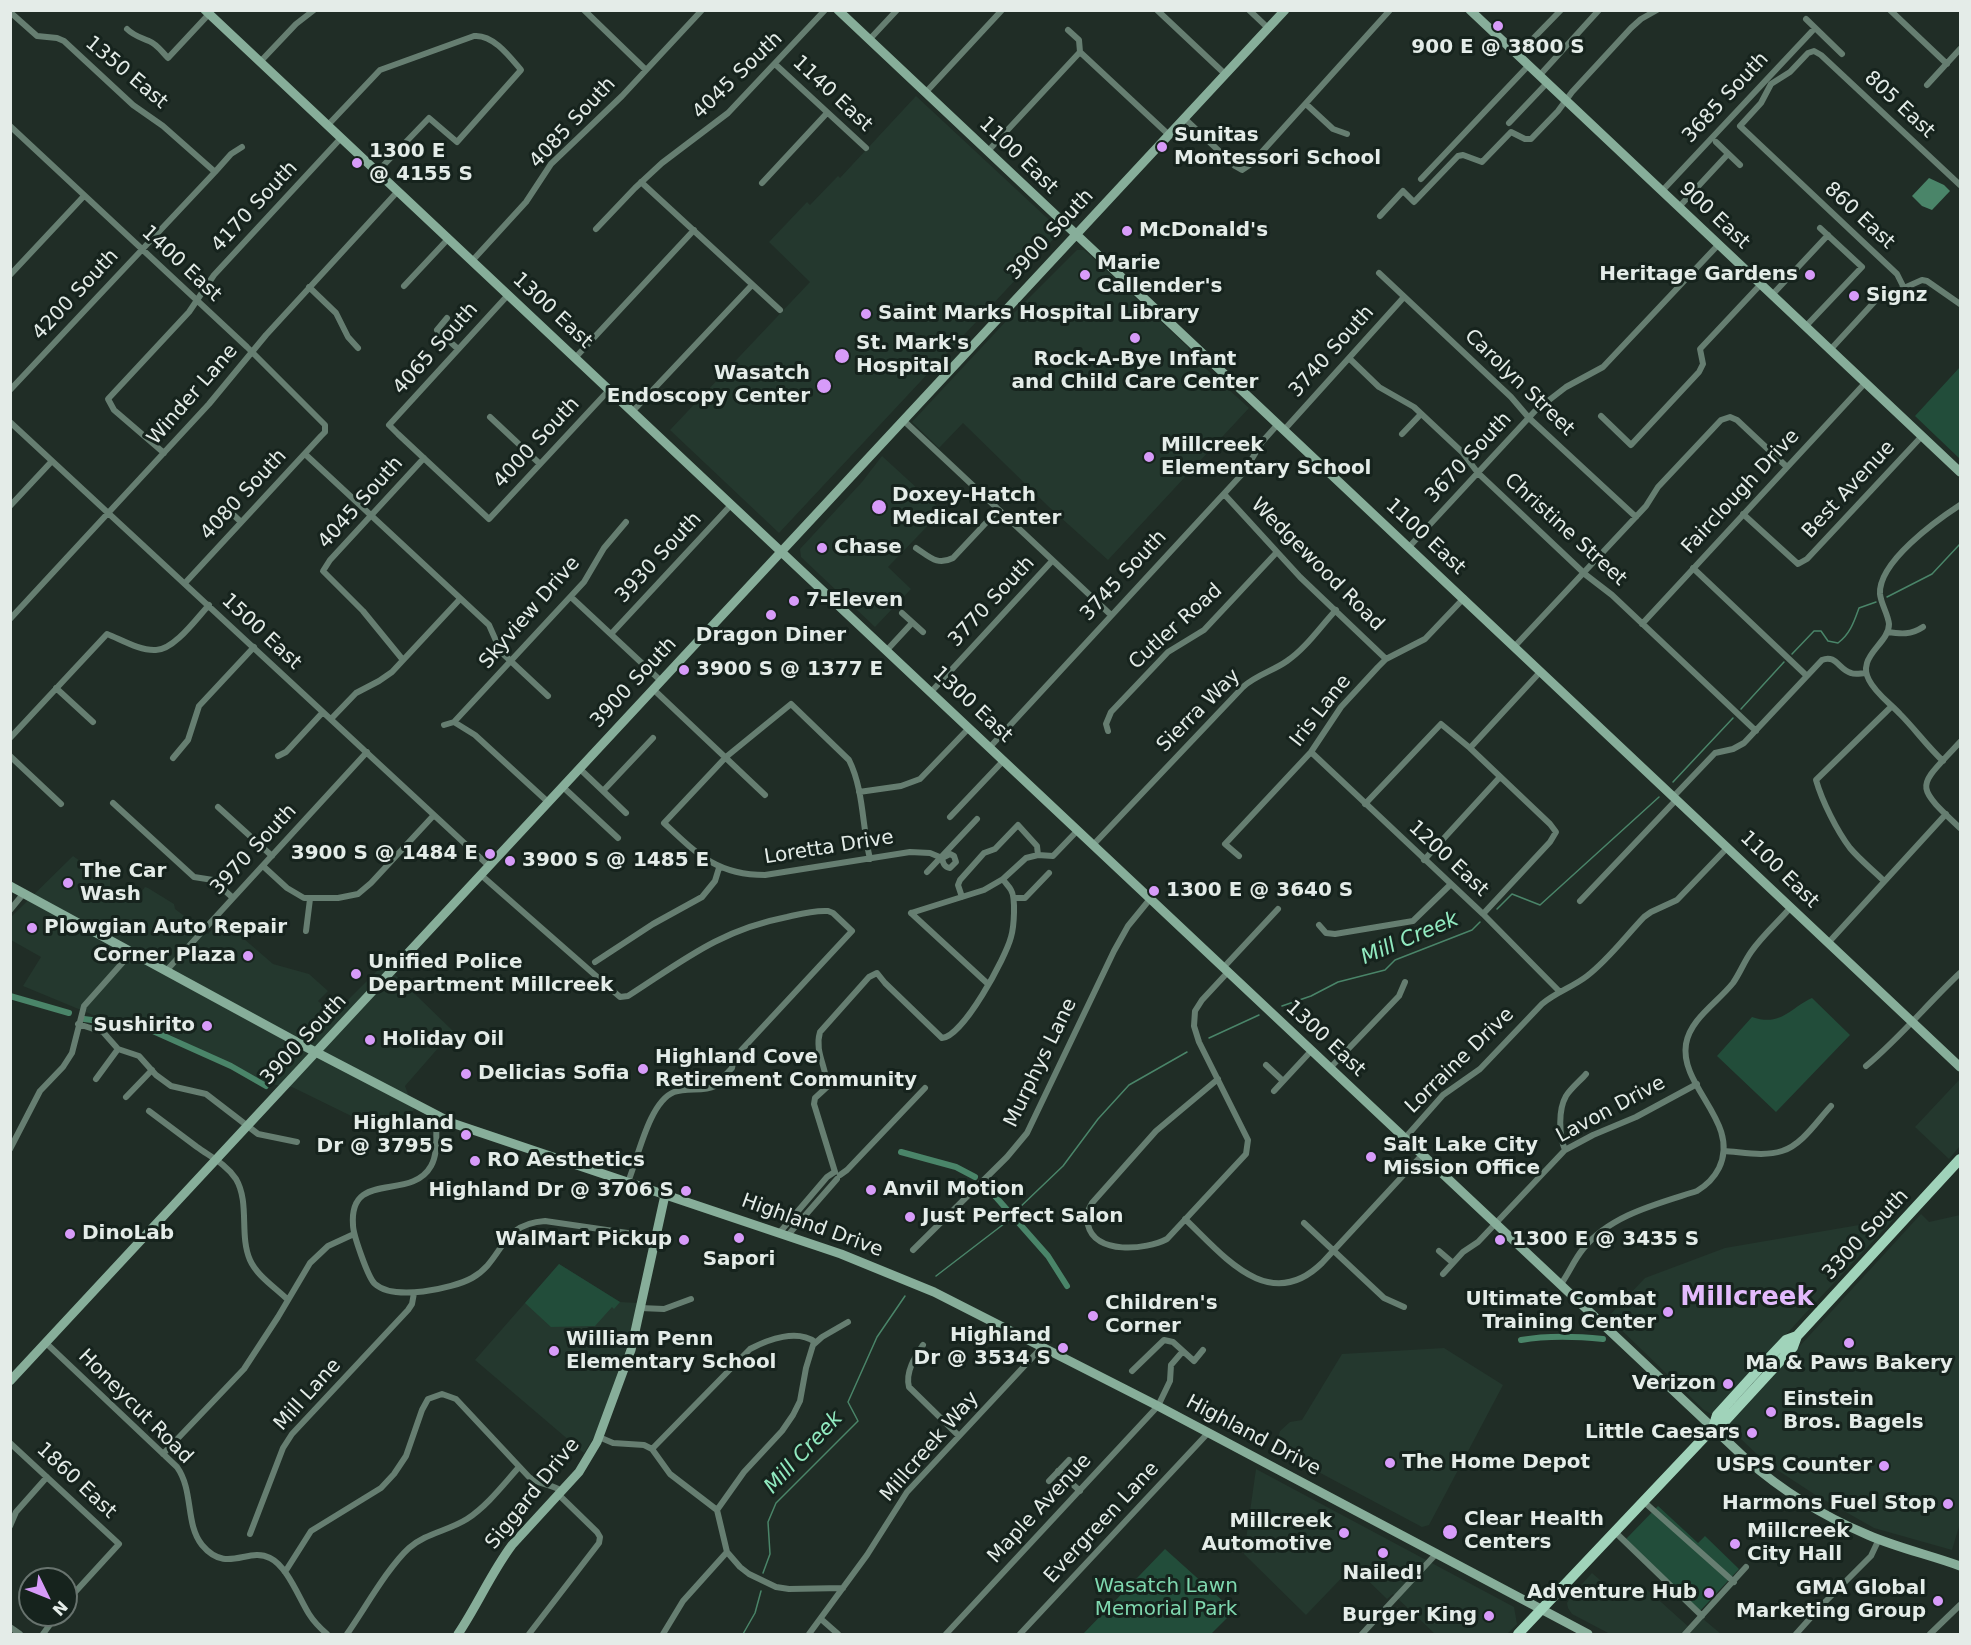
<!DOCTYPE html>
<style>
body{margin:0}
#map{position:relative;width:1971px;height:1645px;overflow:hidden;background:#202d26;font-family:"DejaVu Sans",sans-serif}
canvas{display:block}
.frame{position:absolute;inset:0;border:12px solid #e4ece8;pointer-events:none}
.north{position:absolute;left:18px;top:1567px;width:60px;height:60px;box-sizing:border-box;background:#16231d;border:2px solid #68736e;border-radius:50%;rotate:133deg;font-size:16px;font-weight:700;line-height:24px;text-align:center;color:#e4ece8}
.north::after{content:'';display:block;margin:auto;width:21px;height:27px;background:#d79bf9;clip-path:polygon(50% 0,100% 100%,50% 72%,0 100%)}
</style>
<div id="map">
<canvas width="1971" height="1645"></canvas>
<div class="frame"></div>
<div class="north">N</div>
</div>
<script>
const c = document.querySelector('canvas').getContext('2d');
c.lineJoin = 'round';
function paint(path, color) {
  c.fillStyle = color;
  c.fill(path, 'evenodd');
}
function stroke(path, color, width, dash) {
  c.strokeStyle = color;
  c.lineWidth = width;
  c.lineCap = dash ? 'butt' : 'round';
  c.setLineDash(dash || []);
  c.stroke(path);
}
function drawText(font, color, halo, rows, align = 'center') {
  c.font = font + ' "DejaVu Sans",sans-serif';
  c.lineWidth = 6;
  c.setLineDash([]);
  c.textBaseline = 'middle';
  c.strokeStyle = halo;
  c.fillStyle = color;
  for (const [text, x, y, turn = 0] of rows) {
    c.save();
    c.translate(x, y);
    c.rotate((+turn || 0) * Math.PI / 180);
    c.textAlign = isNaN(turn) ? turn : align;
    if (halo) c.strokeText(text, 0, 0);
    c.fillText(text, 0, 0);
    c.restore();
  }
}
paint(new Path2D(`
 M916,96L1061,231L779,533L670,430L810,282L769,242L807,202L810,205L838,176L840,178Z
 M1077,250H1084L1091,256L1188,347L1190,354L1249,408L1108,560L1049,507L963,423L939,448L912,422L1008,319Z
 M882,456L942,511L888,567L911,589L875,627L801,557L800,549L862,482Z
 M73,856L100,875L101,873L110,878V886L136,899L145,887L148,888L174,904L175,909L208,934L221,919L273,964L309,974L328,991L318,1001L333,1015L384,964L453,1031L405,1086L414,1110L384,1132L292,1087L269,1084L148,1024L93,1015L23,986L41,957L11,940V917Z
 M1960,1079V1146L1949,1159L1915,1127Z
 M1921,1214L1929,1222L1960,1215V1523L1952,1550L1874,1528L1814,1494L1765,1462L1741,1439L1729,1423Z
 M1894,1219L1801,1318L1716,1413L1711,1414L1704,1410L1608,1317L1645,1278L1725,1248Z
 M559,1264L620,1302L638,1303L628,1342L610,1401L597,1432L584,1453L475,1360Z
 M1444,1348L1503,1385L1429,1525L1422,1527L1279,1451L1277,1441L1280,1431L1290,1422L1302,1420L1342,1354Z
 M1256,1469L1514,1607L1517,1624L1507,1634H1435L1393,1594L1387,1599L1353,1566L1306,1615L1244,1554Z
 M1592,1573L1624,1601L1641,1584L1691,1629L1702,1618L1721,1634H1610L1572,1614L1568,1608L1567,1603L1572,1595Z`), '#24382e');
paint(new Path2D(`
 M1960,367V459L1915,416Z
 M1812,998L1850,1035L1776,1112L1717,1056L1752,1017C1781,1027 1790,1008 1812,998Z
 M559,1264L620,1302L614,1309L612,1307L595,1326L551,1327L525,1303Z
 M1658,1506L1698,1543L1705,1536L1739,1569L1700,1611L1626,1539Z
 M1165,1549L1234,1611L1211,1634H1083Z`), '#224d3a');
paint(new Path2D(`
 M1929,178L1944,185L1950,191L1932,210L1922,206L1912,196Z`), '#4a8569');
stroke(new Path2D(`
 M1887,597L1932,574L1960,544
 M1792,654L1814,631H1821L1828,641L1838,643C1850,634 1854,622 1859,608L1876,602
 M1741,709L1784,662
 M1673,782L1733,718
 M1497,909L1512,894L1540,905L1659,797
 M1282,1006L1311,996L1338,982L1385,970L1395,960L1472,930L1480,922
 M1209,1038L1259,1015
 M1017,1210L1063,1166L1098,1119L1129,1085L1187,1052
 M936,1276L1009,1220
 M763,1573L770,1554L768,1522L776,1503L858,1421L848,1402L877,1337L905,1296
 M743,1634L755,1613L761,1591`), '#4a8569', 1.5);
stroke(new Path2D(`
 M10,996L69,1013
 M84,1019L144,1027L231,1066L266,1086
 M901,1152L956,1167L975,1177
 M987,1187L1048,1256L1067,1286
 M1521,1340C1549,1335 1575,1336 1603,1339`), '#4a8569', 6);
stroke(new Path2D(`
 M584,10L646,70
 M1157,10L1225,74
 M1249,10L1268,28
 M1890,10L1947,64
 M10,12L37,36L57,38L64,41L133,105L163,126L215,172
 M1806,19L1842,54
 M127,29C134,36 140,37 149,41C157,44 162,52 168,58L209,14
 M1068,30L1079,40L1080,52L1169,135
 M869,40L897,10
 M1517,55L1561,10
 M260,62L296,24L314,10
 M775,64L866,148
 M1539,76L1599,10
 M1927,85L1960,49
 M926,92L1002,10
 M1306,104L1333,129L1347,134
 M1184,118L1235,166L1242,170L1251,164L1390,10
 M1509,123L1547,83
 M10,126L247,347L325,425V432L321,436L185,583
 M327,126L380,70L474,36C493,34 510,57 521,70L457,142L429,118L377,172
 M1716,142L1740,165
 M988,151L1080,52
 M1421,179L1528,66
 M641,182L780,310
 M762,183L827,113
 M1960,185L1821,55L1814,51L1808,53L1790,72L1771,84L1761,103L1740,126L1897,274L1904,288L1922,280L1927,281L1960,304
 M1662,191L1815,28
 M1679,207L1728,154
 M1380,216L1403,191L1414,202L1458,156L1463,155L1482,162L1511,132L1525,139H1531L1558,111L1572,92L1631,28L1641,19L1657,10
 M596,229L635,188L662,163L728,113L825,10
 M472,261L526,202L551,164L622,96L702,10
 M1379,273L1511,397L1529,418L1636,517
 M10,275L84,196
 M404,286L448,239
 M309,287L336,313L348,337L358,348
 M508,295L389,425L398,434L489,519L609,390
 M1772,295L1828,235
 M447,318L437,330L458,349
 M1806,326L1862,267L1820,228
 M1831,349L1877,299L1904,288
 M575,358L694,230
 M1350,359L1379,387L1414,407L1462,452L1478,473L1586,575L1612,595L1756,731
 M10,390L215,172L231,154L242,147
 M632,412L752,285
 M1601,416L1631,445L1699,372L1703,364L1700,349L1761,284
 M490,417L540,464
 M903,420L1111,615
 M10,422L489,866
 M1284,430L1404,297
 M1402,434L1421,414
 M164,453L114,410L108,399L189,312L214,275L341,138
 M305,454L489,625L501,652L548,696
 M1224,494L1300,577L1386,659
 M10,506L52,461
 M225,507L241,522
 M1743,514L1798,564L1807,559L1922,436
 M1409,547L1535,411L1566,387L1603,367L1719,244
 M916,548C930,557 937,566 953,558L998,510
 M1693,568L1807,676
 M571,597L661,681
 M902,613L923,632
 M10,619L209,404L266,335L398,191
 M1642,624L1866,382
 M1887,632C1901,634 1911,635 1923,627
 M611,634L731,505
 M1515,646L1646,506L1658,487L1721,420L1730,417L1737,420L1787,467
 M887,650L912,623
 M403,660L363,611L323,571L330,560L424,458
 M56,688L93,722
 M653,689L765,795
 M931,692L1052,561
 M331,719L356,693L379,681L392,672L460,599
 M454,722L475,735L548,802
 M444,725L454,722L584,582L604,548L626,522
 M1108,731L1106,724L1111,712L1168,652L1204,630L1277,552
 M10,738L107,634C122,640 140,651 156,650C174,650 197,618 209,605
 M1960,742C1918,788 1912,783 1960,828
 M990,747L1244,472L1262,442L1278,424
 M1470,748L1541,671
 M1311,752L1483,914L1559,991
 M10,756L61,804
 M278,756L286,752L323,712
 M173,758L188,740L199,706L254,647
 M1943,761C1927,746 1915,729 1900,714C1890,703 1876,694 1869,680C1866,674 1865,670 1867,663C1871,649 1889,639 1889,624C1888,614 1881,604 1880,594C1878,562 1937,520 1960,505
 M580,769L626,813
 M563,787L618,838
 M603,791L653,738
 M859,792L901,786L920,779L969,728
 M1674,796L1715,753L1733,749L1744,743L1822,660C1836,654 1839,670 1851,673C1856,675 1861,673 1866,673
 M113,803L194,877L213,880L233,898
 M1365,804L1441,724L1470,748L1550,824L1556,832L1550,842L1483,914
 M218,807L272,856
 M950,817L1004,760
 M1093,845L1243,687C1256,675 1273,671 1287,661C1306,648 1320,627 1336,610
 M1239,856L1225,844L1311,752L1341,707L1378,667L1386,659L1425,639L1464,598
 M870,859C862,827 864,790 849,760L791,704L726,757L664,823C697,854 717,875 765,875L910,852L930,853L942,858L950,854L954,856L956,862L950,868C944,867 943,863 942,858
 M1424,860L1500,777
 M263,866L287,888L304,898H338L358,894L371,883L434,815
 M927,872L977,819
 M481,875L620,997L628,996C684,960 720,930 787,917C800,914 814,910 828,911L833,913L852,931L734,1058L732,1068L715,1086C703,1092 687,1087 674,1092C649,1102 638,1158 628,1182
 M1884,881C1873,870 1860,860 1850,848C1837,831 1822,801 1816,780L1892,706
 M962,897L958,885L960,880L984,853L995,849L1018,825L1037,846L1038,855
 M1014,898H1025L1049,873
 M1580,901L1677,799
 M10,910L24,893
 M911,913L984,890L1003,879L1026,858L1038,855L1053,856L1078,830
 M911,913L988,984
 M1319,925L1326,933L1335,934L1413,921L1451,884
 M306,931L310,899
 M1829,942L1946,814
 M595,962L653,924L702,897L715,881L719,868
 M1223,968L1278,909
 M166,971L367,752
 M78,1024L103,1032L118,1049L139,1056L156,1075L171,1086L206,1094L258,1134L297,1142
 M1266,1065L1283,1081
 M1866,1066C1900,1038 1928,1003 1960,973
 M1330,1068L1399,996L1405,982
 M96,1079L118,1049
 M1218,1079L1156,1131L1092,1203C1088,1210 1085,1216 1088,1225C1095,1255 1146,1250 1167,1239L1246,1154L1248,1140L1199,1042L1194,1026L1195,1011L1202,1000L1228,972
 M1274,1091L1311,1051
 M126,1097L152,1070
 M149,1111C165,1123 181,1135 197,1147C211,1157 226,1164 236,1179C250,1203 239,1235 250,1260C257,1276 276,1288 288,1300
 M437,1116C435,1132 439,1152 431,1166C411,1202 349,1169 353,1225C353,1234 368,1278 375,1284C394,1301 452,1289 472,1278C504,1260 499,1224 545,1221L655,1237
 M1405,1138L1443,1095L1480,1069L1542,1004C1556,992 1573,987 1587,976C1608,960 1625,937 1644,917L1651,912L1677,900L1728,847
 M10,1149L40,1091L63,1067L72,1053L84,1006L132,952
 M1565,1150C1559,1135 1558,1110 1566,1096C1571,1088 1580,1081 1586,1074
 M1724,1151C1742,1152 1764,1157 1782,1151C1802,1145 1817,1121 1831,1106
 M835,1172L814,1104L815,1098L827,1087C827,1067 814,1052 820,1032L869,977L877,973L885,983L942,1038C963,1037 1006,957 1011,937C1014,927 1016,898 1011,890C1009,886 1005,883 1003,879
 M840,1175L847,1170L925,1088
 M1185,1219C1223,1255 1269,1315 1322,1263L1422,1155
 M1304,1223L1384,1298L1404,1307
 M780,1232L827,1177L833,1173
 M788,1235L837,1179
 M913,1250L1007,1157L1027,1133L1114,951L1128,926L1150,899
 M1439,1251L1453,1263
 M1443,1274L1463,1252L1478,1242L1565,1150L1593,1135L1636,1117L1697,1084
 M1561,1284C1569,1273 1574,1260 1583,1249C1610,1215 1657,1204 1697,1191C1707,1185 1714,1178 1719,1168C1741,1122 1679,1087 1686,1044C1690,1019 1717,1003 1733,983C1740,973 1744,962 1751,952C1762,936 1778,922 1791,907
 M640,1308L664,1309L691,1299
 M46,1343L177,1467C194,1491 185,1524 202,1545C227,1575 248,1546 270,1558C287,1566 299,1598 309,1614C314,1622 320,1628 327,1634
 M923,1345C915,1357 905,1372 909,1387L959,1436
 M1132,1371L1164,1340L1173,1342L1194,1361L1203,1350
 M599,1437L613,1443L644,1445L652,1449L670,1474L717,1510L727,1552L740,1567L749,1574L776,1587L789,1589L843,1588
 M10,1443L119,1544L66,1602
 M652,1449L750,1349C769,1339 797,1329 815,1342
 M163,1454L244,1369L278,1317L310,1263L328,1246L354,1234
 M1058,1471L1080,1491
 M1049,1481L1069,1460
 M1643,1501L1734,1582
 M717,1510L744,1472L782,1431L793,1415L800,1401L806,1368L813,1345L822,1337L848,1322
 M10,1526L16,1512L47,1477
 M1614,1531L1702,1616
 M250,1534L283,1448L292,1434L408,1310L412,1304L414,1293
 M285,1572L311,1531L381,1488L394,1474L406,1456L422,1410L428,1399L442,1394L456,1399L529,1477C539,1485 551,1484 562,1491
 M821,1619L838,1634
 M10,1627L20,1634
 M43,1634L57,1615
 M347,1634C364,1610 388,1567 409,1548C426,1533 448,1531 467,1519C487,1506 503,1485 519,1467
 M529,1634L599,1543L600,1537L597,1532L559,1495
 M663,1634L683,1601L727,1552
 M809,1634L867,1555L907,1492L1043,1346
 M946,1634L1158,1406L1170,1381L1171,1365L1183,1351
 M1020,1634L1208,1433
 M1362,1634L1436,1554
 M1685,1634L1746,1567
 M1796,1634L1823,1604L1871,1556L1879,1539
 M1930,1634L1960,1605`), '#667e71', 6);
stroke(new Path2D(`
 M205,10L1746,1459C1782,1491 1823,1516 1868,1535C1898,1548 1930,1555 1960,1566
 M838,10L1960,1067
 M1470,10L1960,472
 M10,886L306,1047L452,1123L841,1254L934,1292L1158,1406L1588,1634
 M10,1381L1285,10
 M458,1634C477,1606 491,1573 512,1545L579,1472L597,1442L631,1350L665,1195`), '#87ae9a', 9);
stroke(new Path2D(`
 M1713,1428L1717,1415L1767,1360L1786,1340L1797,1336
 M1518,1634L1713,1428L1725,1421L1793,1347L1797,1336L1960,1159`), '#a0d3ba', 10);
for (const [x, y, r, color] of [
 [1498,26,6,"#d79bf9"],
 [1162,147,6,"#d79bf9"],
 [357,163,6,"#d79bf9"],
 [1127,231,6,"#d79bf9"],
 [1085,275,6,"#d79bf9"],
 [1810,275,6,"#d79bf9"],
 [1854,296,6,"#d79bf9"],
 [866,314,6,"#d79bf9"],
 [1135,338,6,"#d79bf9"],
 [842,356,8,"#d79bf9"],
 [824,386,8,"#d79bf9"],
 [1149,457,6,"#d79bf9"],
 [879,507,8,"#d79bf9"],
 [822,548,6,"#d79bf9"],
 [794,601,6,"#d79bf9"],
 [771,615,6,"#d79bf9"],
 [684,670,6,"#d79bf9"],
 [490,854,6,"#d79bf9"],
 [510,861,6,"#d79bf9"],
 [68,883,6,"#d79bf9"],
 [1154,891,6,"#d79bf9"],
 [32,928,6,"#d79bf9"],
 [248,956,6,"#d79bf9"],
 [356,974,6,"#d79bf9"],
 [207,1026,6,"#d79bf9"],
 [370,1040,6,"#d79bf9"],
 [643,1069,6,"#d79bf9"],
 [466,1074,6,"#d79bf9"],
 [466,1135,6,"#d79bf9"],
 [1371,1157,6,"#d79bf9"],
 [475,1161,6,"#d79bf9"],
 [871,1190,6,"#d79bf9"],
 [686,1191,6,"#d79bf9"],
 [910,1217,6,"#d79bf9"],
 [70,1234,6,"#d79bf9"],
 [739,1238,6,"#d79bf9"],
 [684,1240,6,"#d79bf9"],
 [1500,1240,6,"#d79bf9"],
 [1668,1312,6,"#d79bf9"],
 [1093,1316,6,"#d79bf9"],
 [1849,1343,6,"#d79bf9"],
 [1063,1348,6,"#d79bf9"],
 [554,1351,6,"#d79bf9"],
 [1728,1384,6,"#d79bf9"],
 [1771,1412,6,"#d79bf9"],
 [1752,1433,6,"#d79bf9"],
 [1390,1463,6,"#d79bf9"],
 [1884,1466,6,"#d79bf9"],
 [1948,1504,6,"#d79bf9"],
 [1450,1532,8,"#d79bf9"],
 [1344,1533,6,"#d79bf9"],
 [1735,1544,6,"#d79bf9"],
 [1383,1553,6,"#d79bf9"],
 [1709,1593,6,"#d79bf9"],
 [1938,1601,6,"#d79bf9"],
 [1489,1616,6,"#d79bf9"]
]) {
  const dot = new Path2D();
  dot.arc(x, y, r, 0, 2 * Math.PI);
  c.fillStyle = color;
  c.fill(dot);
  stroke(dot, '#16231d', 2);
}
drawText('bold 20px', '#e4ece8', '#16231d', [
 ["900 E @ 3800 S",1498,48,"center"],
 ["Sunitas",1174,136],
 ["Montessori School",1174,159],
 ["1300 E",369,152],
 ["@ 4155 S",369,175],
 ["McDonald's",1139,231],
 ["Marie",1097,264],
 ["Callender's",1097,287],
 ["Heritage Gardens",1798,275,"right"],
 ["Signz",1866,296],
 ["Saint Marks Hospital Library",878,314],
 ["St. Mark's",856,344],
 ["Hospital",856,367],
 ["Rock-A-Bye Infant",1135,360,"center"],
 ["and Child Care Center",1135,383,"center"],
 ["Wasatch",810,374,"right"],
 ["Endoscopy Center",810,397,"right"],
 ["Millcreek",1161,446],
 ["Elementary School",1161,469],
 ["Doxey-Hatch",892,496],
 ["Medical Center",892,519],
 ["Chase",834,548],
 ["7-Eleven",806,601],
 ["Dragon Diner",771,636,"center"],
 ["3900 S @ 1377 E",696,670],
 ["3900 S @ 1484 E",478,854,"right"],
 ["3900 S @ 1485 E",522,861],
 ["The Car",80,872],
 ["Wash",80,895],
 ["1300 E @ 3640 S",1166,891],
 ["Plowgian Auto Repair",44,928],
 ["Corner Plaza",236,956,"right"],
 ["Unified Police",368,963],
 ["Department Millcreek",368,986],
 ["Sushirito",195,1026,"right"],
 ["Holiday Oil",382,1040],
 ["Highland Cove",655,1058],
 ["Retirement Community",655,1081],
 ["Delicias Sofia",478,1074],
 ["Highland",454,1124,"right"],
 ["Dr @ 3795 S",454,1147,"right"],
 ["Salt Lake City",1383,1146],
 ["Mission Office",1383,1169],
 ["RO Aesthetics",487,1161],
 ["Anvil Motion",883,1190],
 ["Highland Dr @ 3706 S",674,1191,"right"],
 ["Just Perfect Salon",922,1217],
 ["DinoLab",82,1234],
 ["WalMart Pickup",672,1240,"right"],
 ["1300 E @ 3435 S",1512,1240],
 ["Sapori",739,1260,"center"],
 ["Ultimate Combat",1656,1300,"right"],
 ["Training Center",1656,1323,"right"],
 ["Children's",1105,1304],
 ["Corner",1105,1327],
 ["Highland",1051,1336,"right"],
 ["Dr @ 3534 S",1051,1359,"right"],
 ["William Penn",566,1340],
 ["Elementary School",566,1363],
 ["Ma & Paws Bakery",1849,1364,"center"],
 ["Verizon",1716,1384,"right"],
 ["Einstein",1783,1400],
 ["Bros. Bagels",1783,1423],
 ["Little Caesars",1740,1433,"right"],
 ["The Home Depot",1402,1463],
 ["USPS Counter",1872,1466,"right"],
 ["Harmons Fuel Stop",1936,1504,"right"],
 ["Clear Health",1464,1520],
 ["Centers",1464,1543],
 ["Millcreek",1332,1522,"right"],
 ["Automotive",1332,1545,"right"],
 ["Millcreek",1747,1532],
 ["City Hall",1747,1555],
 ["Nailed!",1383,1574,"center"],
 ["GMA Global",1926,1589,"right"],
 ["Marketing Group",1926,1612,"right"],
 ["Adventure Hub",1697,1593,"right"],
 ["Burger King",1477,1616,"right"]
], 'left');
drawText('20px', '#e4ece8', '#16231d', [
 ["1350 East",126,73,40],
 ["4045 South",738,76,-44],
 ["1140 East",832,94,43],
 ["3685 South",1726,98,-47],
 ["805 East",1899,105,43],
 ["4085 South",573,123,-47],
 ["1100 East",1018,156,44],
 ["4170 South",255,207,-47],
 ["900 East",1714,216,43],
 ["860 East",1859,216,43],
 ["3900 South",1051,235,-47],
 ["1400 East",181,264,43],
 ["4200 South",76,295,-47],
 ["1300 East",552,311,43],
 ["4065 South",436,349,-48],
 ["3740 South",1332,352,-48],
 ["Carolyn Street",1519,383,44],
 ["Winder Lane",193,395,-49],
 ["4000 South",537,443,-47],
 ["3670 South",1469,458,-47],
 ["Best Avenue",1849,490,-47],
 ["Fairclough Drive",1741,492,-47],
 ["4080 South",244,495,-47],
 ["4045 South",361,503,-48],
 ["Christine Street",1565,530,42],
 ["1100 East",1425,537,43],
 ["3930 South",659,558,-47],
 ["Wedgewood Road",1317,565,45],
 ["3745 South",1124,576,-47],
 ["3770 South",992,602,-47],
 ["Skyview Drive",530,613,-49],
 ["Cutler Road",1176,627,-42],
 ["1500 East",261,632,43],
 ["3900 South",634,683,-47],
 ["1300 East",972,705,43],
 ["Sierra Way",1199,711,-45],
 ["Iris Lane",1321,711,-52],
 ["Loretta Drive",829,848,-9],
 ["3970 South",254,850,-47],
 ["1200 East",1448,859,43],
 ["1100 East",1779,870,44],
 ["1300 East",1325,1039,43],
 ["3900 South",304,1040,-47],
 ["Lorraine Drive",1460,1061,-44],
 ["Murphys Lane",1041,1063,-64],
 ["Lavon Drive",1611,1110,-28],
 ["Highland Drive",812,1226,20],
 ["3300 South",1866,1235,-47],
 ["Mill Lane",308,1395,-48],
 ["Honeycut Road",135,1407,45],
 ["Highland Drive",1253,1436,28],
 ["Millcreek Way",930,1447,-49],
 ["1860 East",76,1481,43],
 ["Siggard Drive",533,1494,-51],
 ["Maple Avenue",1040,1509,-47],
 ["Evergreen Lane",1102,1523,-47]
]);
drawText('20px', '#7fd8af', '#16231d', [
 ["Wasatch Lawn",1166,1587],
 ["Memorial Park",1166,1610]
]);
drawText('italic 21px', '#91eac0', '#16231d', [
 ["Mill Creek",1410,939,-23],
 ["Mill Creek",804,1453,-47]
]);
drawText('bold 26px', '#e3bafc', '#16231d', [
 ["Millcreek",1747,1298]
]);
</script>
